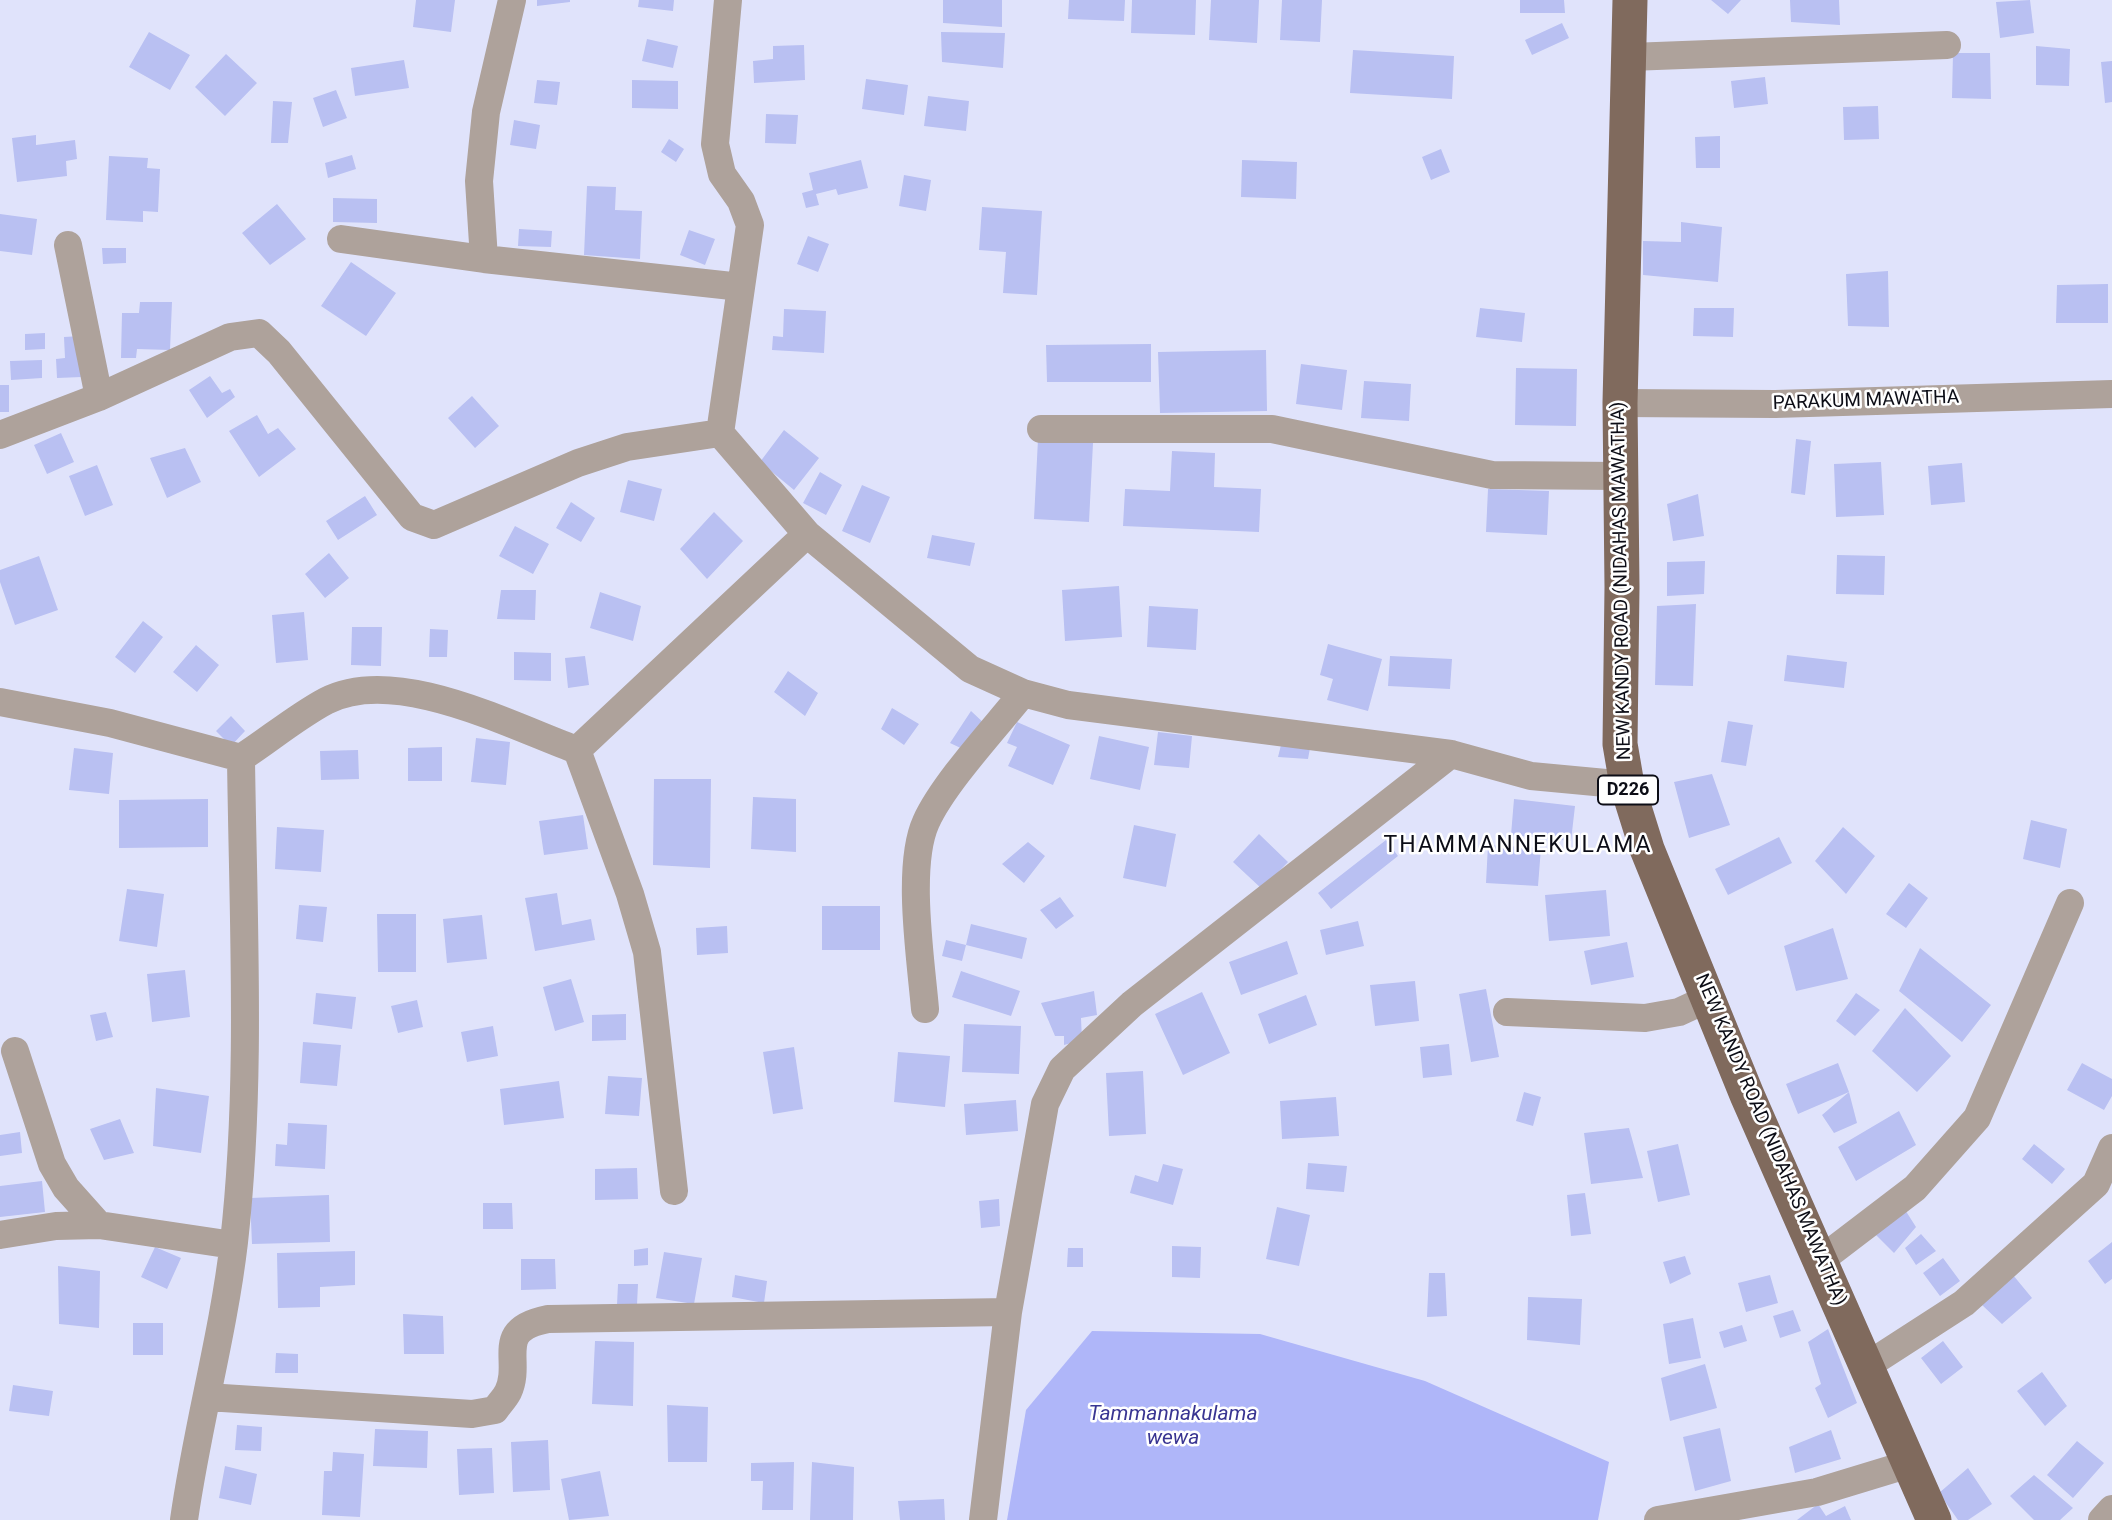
<!DOCTYPE html>
<style>
body{margin:0}
canvas{display:block;background:#e0e3fb}
</style>
<canvas width="2112" height="1520"></canvas>
<script>
const c = document.querySelector('canvas').getContext('2d');
c.lineJoin = 'round';
function paint(path, color) {
  c.fillStyle = color;
  c.fill(path, 'evenodd');
}
function stroke(path, color, width, dash) {
  c.strokeStyle = color;
  c.lineWidth = width;
  c.lineCap = dash ? 'butt' : 'round';
  c.setLineDash(dash || []);
  c.stroke(path);
}
function drawText(font, color, halo, rows, align = 'center') {
  c.font = font + ' Roboto,sans-serif';
  c.lineWidth = 5;
  c.setLineDash([]);
  c.textBaseline = 'middle';
  c.strokeStyle = halo;
  c.fillStyle = color;
  for (const [text, x, y, turn = 0] of rows) {
    c.save();
    c.translate(x, y);
    c.rotate((+turn || 0) * Math.PI / 180);
    c.textAlign = isNaN(turn) ? turn : align;
    if (halo) c.strokeText(text, 0, 0);
    c.fillText(text, 0, 0);
    c.restore();
  }
}
paint(new Path2D(`
 M1092,1331L1260,1334L1425,1381L1609,1462L1598,1520H1007L1026,1410Z`), '#afb6f9');
paint(new Path2D(`
 M416,0H455L451,32L413,27Z
 M537,0H570V2L537,6Z
 M639,0H674L673,11L638,7Z
 M943,0H1002V27L943,23Z
 M1069,0H1125L1124,21L1068,19Z
 M1132,0H1196L1195,35L1131,33Z
 M1211,0H1259L1257,43L1209,40Z
 M1282,0H1322L1320,42L1280,40Z
 M1520,0H1564L1565,13H1520Z
 M1711,0H1741L1728,14Z
 M1790,0H1839L1840,25L1791,22Z
 M2030,0L2034,33L2000,38L1996,2Z
 M1562,23L1569,38L1532,55L1525,40Z
 M149,32L190,55L170,90L129,67Z
 M941,32L1005,33L1003,68L942,62Z
 M647,39L678,46L673,68L642,61Z
 M804,45L805,80L754,83L753,61L773,59V46Z
 M2036,46L2070,49L2069,86L2036,85Z
 M1353,50L1454,56L1452,99L1350,93Z
 M1953,53H1990L1991,99L1952,98Z
 M226,54L257,83L225,116L195,87Z
 M404,60L409,88L355,96L351,68Z
 M2112,61V102L2105,103L2101,62Z
 M1765,77L1768,104L1734,108L1731,81Z
 M866,79L908,85L904,115L862,109Z
 M537,80L560,82L557,105L534,103Z
 M632,80L678,81V109L632,108Z
 M336,90L347,118L323,127L313,98Z
 M928,96L969,101L966,131L924,126Z
 M273,101L292,102L288,143H271Z
 M1878,106L1879,139L1844,140L1843,107Z
 M766,114L798,115L796,144L765,143Z
 M514,120L540,125L536,149L510,145Z
 M36,135V145L75,140L77,159L66,161L67,176L17,182L12,138Z
 M1720,136V168H1696L1695,137Z
 M669,139L684,149L676,162L661,152Z
 M1441,149L1450,172L1431,180L1422,157Z
 M352,155L356,169L328,178L325,163Z
 M109,156L148,158L147,168L160,169L158,212L143,211V222L106,220Z
 M861,160L868,188L838,195L836,189L816,194L819,205L806,208L802,193L813,190L809,173Z
 M1242,160L1297,162L1296,199L1241,197Z
 M904,175L931,180L926,211L899,206Z
 M587,186L616,187L615,210L642,211L640,259L584,255Z
 M333,198L377,199V223L333,222Z
 M277,204L306,239L270,265L242,233Z
 M982,207L1042,211L1037,295L1003,293L1006,252L979,250Z
 M0,214L37,219L32,255L0,251Z
 M1681,222L1722,227L1718,282L1643,275V241L1681,242Z
 M519,229L552,231L551,247L518,246Z
 M689,230L715,239L705,265L680,255Z
 M808,236L829,244L818,272L797,264Z
 M102,248H126V263L103,264Z
 M351,262L396,293L366,336L321,306Z
 M1888,271L1889,327L1848,326L1846,274Z
 M2108,284V323H2056L2057,285Z
 M140,302H172L170,350L137,349L136,358H121L122,313H139Z
 M1480,308L1525,313L1522,342L1476,337Z
 M1694,308H1734L1733,337L1693,336Z
 M784,309L826,311L824,353L772,350L773,336L783,337Z
 M45,333V349L25,350V334Z
 M81,336L82,377L57,378L56,359L65,358L64,337Z
 M1151,344V382H1047L1046,345Z
 M1266,350L1267,411L1160,413L1158,352Z
 M42,360V378L11,380L10,361Z
 M1301,364L1347,370L1342,410L1296,404Z
 M1516,368L1577,369L1576,426L1515,425Z
 M210,376L222,393L230,389L235,397L207,418L189,390Z
 M1364,381L1411,384L1409,421L1361,418Z
 M0,385H9V412H0Z
 M472,396L499,426L475,448L448,418Z
 M257,415L268,434L278,428L296,449L259,477L229,431Z
 M784,430L819,458L794,490L760,462Z
 M61,433L74,462L47,474L34,445Z
 M1038,439L1093,443L1089,522L1034,519Z
 M1796,439L1811,441L1805,495L1791,493Z
 M185,448L201,482L167,498L150,458Z
 M1172,451L1215,453L1214,487L1261,489L1259,532L1123,526L1125,489L1170,491Z
 M1881,462L1884,515L1836,517L1834,464Z
 M1962,463L1965,502L1931,505L1928,466Z
 M97,465L113,505L85,516L69,476Z
 M820,472L842,485L826,515L803,503Z
 M628,480L662,489L654,521L620,512Z
 M862,485L890,497L870,543L842,531Z
 M1488,489L1549,491L1547,535L1486,532Z
 M1698,494L1704,536L1673,541L1667,504Z
 M365,496L377,515L338,540L326,521Z
 M571,502L595,518L581,542L556,528Z
 M714,512L743,541L707,579L680,549Z
 M515,526L549,544L533,574L499,556Z
 M932,535L975,543L970,566L927,558Z
 M329,553L349,578L325,598L305,574Z
 M1837,555L1885,556L1884,595L1836,594Z
 M39,556L58,610L15,625L0,582V570Z
 M1705,561L1704,594L1667,596V562Z
 M1119,586L1122,637L1065,641L1062,590Z
 M501,590H536L535,620L497,619Z
 M600,592L641,606L633,641L590,628Z
 M1696,604L1693,686L1655,685L1657,606Z
 M1149,606L1198,609L1196,650L1147,647Z
 M304,612L308,660L276,663L272,615Z
 M143,621L163,637L135,673L115,657Z
 M352,627H382L381,666L351,665Z
 M430,629L448,630L447,657H429Z
 M1328,644L1382,659L1368,711L1327,700L1333,679L1320,675Z
 M196,645L219,665L197,692L173,672Z
 M514,652L551,653V681L514,680Z
 M1787,655L1847,662L1844,688L1784,681Z
 M585,656L589,685L568,688L565,658Z
 M1390,656L1452,659L1450,689L1388,686Z
 M788,671L818,693L805,716L774,692Z
 M892,708L919,724L904,745L881,729Z
 M971,711L986,725L967,751L950,743Z
 M231,716L245,731L231,746L216,731Z
 M1728,721L1753,725L1746,766L1721,762Z
 M1017,722L1070,745L1053,785L1008,766L1017,747L1007,743Z
 M1158,732L1192,736L1189,768L1154,765Z
 M1099,736L1149,747L1140,790L1090,779Z
 M476,738L510,742L506,785L471,782Z
 M1281,745L1310,748L1308,759L1278,757Z
 M442,747V781H408V748Z
 M74,748L113,753L109,794L69,790Z
 M358,750L359,779L321,780L320,751Z
 M1712,774L1730,825L1689,838L1674,782Z
 M654,779H711L710,868L653,865Z
 M753,797L796,799V852L751,849Z
 M208,799V847L119,848V800Z
 M1514,799L1575,806L1571,841L1511,835Z
 M583,815L588,849L544,855L539,821Z
 M2031,820L2067,829L2060,868L2023,859Z
 M1134,825L1176,834L1166,887L1123,878Z
 M277,827L324,830L321,872L275,869Z
 M1843,827L1875,856L1846,894L1815,861Z
 M1259,834L1288,862L1262,889L1233,862Z
 M1779,837L1792,863L1728,895L1715,869Z
 M1386,840L1398,856L1331,909L1318,893Z
 M1028,842L1045,856L1024,883L1002,864Z
 M1488,845L1541,848L1538,886L1486,883Z
 M1909,883L1928,898L1906,928L1886,914Z
 M127,889L164,894L157,947L119,941Z
 M1606,890L1610,936L1549,941L1545,895Z
 M557,893L562,925L591,919L595,940L535,951L525,898Z
 M1060,897L1074,916L1056,929L1040,910Z
 M299,905L327,907L323,942L296,939Z
 M822,906H880V950H822Z
 M377,914H416V972H378Z
 M482,915L487,959L447,963L443,919Z
 M1358,921L1364,946L1326,955L1320,930Z
 M971,924L1027,938L1022,959L966,945Z
 M727,926L728,953L697,955L696,928Z
 M1833,928L1848,979L1796,991L1784,946Z
 M946,940L966,945L962,961L942,956Z
 M1287,941L1298,974L1241,995L1229,962Z
 M1627,942L1634,977L1591,985L1584,951Z
 M1920,948L1991,1005L1962,1042L1899,991Z
 M185,970L190,1017L152,1022L147,974Z
 M961,971L1020,991L1011,1016L952,997Z
 M571,979L584,1022L555,1031L543,987Z
 M1415,981L1419,1021L1375,1026L1370,985Z
 M1486,989L1499,1057L1471,1062L1459,994Z
 M1094,991L1097,1015L1081,1018L1082,1040L1064,1045V1036H1055L1041,1003Z
 M1202,992L1230,1053L1183,1075L1155,1014Z
 M316,993L356,997L352,1029L313,1024Z
 M1856,993L1880,1010L1855,1036L1836,1021Z
 M1306,995L1317,1025L1269,1044L1258,1014Z
 M417,1000L423,1027L398,1033L391,1006Z
 M1905,1008L1951,1056L1917,1092L1872,1051Z
 M106,1012L113,1037L96,1041L90,1015Z
 M626,1014V1040L592,1041V1015Z
 M964,1024L1021,1026L1019,1074L962,1072Z
 M493,1026L498,1056L467,1062L461,1032Z
 M303,1042L341,1045L337,1086L300,1083Z
 M1449,1044L1452,1075L1423,1078L1420,1047Z
 M794,1047L803,1109L773,1114L763,1052Z
 M898,1052L950,1056L945,1107L894,1102Z
 M1838,1063L1849,1092L1798,1114L1786,1084Z
 M2082,1063L2112,1079V1096L2104,1110L2067,1090Z
 M1143,1071L1146,1134L1109,1136L1106,1073Z
 M608,1076L642,1078L639,1116L605,1114Z
 M559,1081L564,1118L504,1125L500,1089Z
 M156,1088L209,1096L201,1153L153,1146Z
 M1524,1092L1541,1097L1533,1126L1516,1121Z
 M1849,1092L1857,1123L1834,1133L1822,1115Z
 M1336,1097L1339,1136L1282,1139L1280,1101Z
 M1016,1100L1018,1131L966,1135L964,1104Z
 M1899,1111L1916,1145L1856,1181L1838,1147Z
 M120,1119L134,1153L104,1160L90,1129Z
 M288,1123L327,1125L325,1169L275,1166L276,1144L287,1145Z
 M1629,1128L1643,1178L1591,1184L1584,1133Z
 M20,1132L22,1153L0,1156V1135Z
 M1678,1144L1690,1195L1658,1202L1647,1151Z
 M2034,1144L2065,1169L2052,1184L2022,1159Z
 M1308,1163L1347,1166L1344,1192L1306,1189Z
 M1163,1164L1183,1169L1173,1205L1130,1193L1135,1175L1158,1182Z
 M637,1168L638,1199L595,1200V1169Z
 M42,1181L45,1212L0,1217V1186Z
 M1585,1193L1591,1234L1571,1236L1567,1195Z
 M329,1195L330,1242L252,1244L250,1198Z
 M999,1199L1000,1226L981,1228L979,1201Z
 M483,1203H512L513,1229H483Z
 M1902,1205L1916,1227L1894,1253L1869,1228Z
 M1277,1207L1310,1215L1299,1266L1266,1259Z
 M1921,1234L1936,1251L1916,1265L1905,1248Z
 M2112,1242V1279L2105,1284L2088,1261Z
 M1172,1246L1201,1247L1200,1278L1172,1277Z
 M155,1247L181,1258L167,1289L141,1277Z
 M648,1248V1265L634,1266V1250Z
 M1068,1248H1083V1267H1067Z
 M355,1251V1285L320,1287V1307L278,1308L277,1253Z
 M664,1252L702,1258L694,1304L656,1298Z
 M1685,1256L1691,1274L1670,1284L1663,1262Z
 M1943,1258L1960,1281L1940,1296L1923,1273Z
 M521,1259H555L556,1289L521,1290Z
 M58,1266L100,1271L99,1328L59,1324Z
 M1429,1273H1445L1447,1316L1427,1317Z
 M735,1275L767,1281L764,1303L732,1297Z
 M1770,1275L1778,1303L1746,1312L1738,1283Z
 M2013,1275L2032,1298L2002,1324L1981,1304Z
 M618,1284H638L637,1305H617Z
 M1528,1297L1582,1299L1580,1345L1527,1340Z
 M1793,1310L1801,1331L1780,1338L1773,1316Z
 M403,1314L443,1316L444,1354H404Z
 M1693,1318L1701,1358L1669,1364L1663,1324Z
 M133,1323H163V1355H133Z
 M1742,1325L1747,1341L1724,1348L1719,1332Z
 M1828,1329L1857,1403L1828,1418L1815,1388L1821,1384L1808,1342Z
 M595,1341L634,1342L633,1406L592,1404Z
 M1943,1341L1963,1367L1941,1384L1921,1358Z
 M276,1353L298,1354V1373H275Z
 M1705,1364L1717,1408L1670,1421L1661,1378Z
 M2042,1372L2067,1406L2045,1426L2017,1391Z
 M13,1385L53,1391L49,1416L9,1411Z
 M667,1405L708,1407L707,1462H668Z
 M237,1425L262,1427L261,1451L235,1450Z
 M1720,1428L1731,1481L1695,1491L1683,1437Z
 M375,1429L428,1431L427,1468L373,1466Z
 M1831,1430L1841,1459L1795,1473L1789,1447Z
 M548,1440L550,1490L513,1492L511,1442Z
 M2077,1441L2104,1463L2073,1498L2047,1475Z
 M492,1448L494,1493L459,1495L457,1449Z
 M333,1452L364,1454L360,1517L322,1515L324,1471H332Z
 M794,1462L793,1510H762L763,1481H751V1463Z
 M812,1462L854,1467L853,1520H810Z
 M225,1466L257,1474L251,1505L219,1498Z
 M1968,1468L1992,1504L1968,1520H1958L1939,1493Z
 M600,1471L609,1516L569,1520L561,1479Z
 M2034,1475L2073,1508L2060,1520H2034L2010,1496Z
 M944,1499L945,1520H900L898,1501Z
 M1818,1504L1826,1516L1845,1506L1851,1520H1797Z`), '#b9c0f2');
stroke(new Path2D(`
 M728,0L715,144L722,174L741,201L750,225L720,433L807,534L970,669L1023,693L1068,705L1451,754L1531,776L1627,785
 M1630,57L1947,45
 M341,239L484,259L741,287
 M68,245L99,397
 M484,259L479,181L486,112L512,0
 M1620,403L1775,404L2112,394
 M1041,429H1272L1492,475L1620,476
 M0,435L99,397L230,337L259,333L279,352L412,517L434,525L578,463L627,447L720,433
 M0,702L110,723L241,758C269,740 296,717 326,701C395,665 509,725 577,750L630,894L647,952L674,1191
 M577,750L807,534
 M925,1009C921,961 906,866 926,822C943,784 995,728 1023,693
 M1507,1012L1645,1018L1679,1012L1707,999
 M15,1051L52,1164L66,1188L99,1225
 M0,1235L56,1226L99,1225L233,1245
 M1822,1259L1915,1188L1977,1118L2070,903
 M1868,1365L1964,1303L2096,1184L2112,1148
 M207,1397L472,1414L495,1410C499,1404 505,1398 508,1392C523,1360 492,1330 548,1319L1008,1312
 M184,1520C197,1427 223,1336 234,1242C252,1082 243,919 241,758
 M983,1520L1008,1312L1045,1104L1062,1069L1132,1004L1451,754
 M1658,1520L1817,1492L1909,1464
 M2102,1520L2112,1509`), '#aea29b', 28);
stroke(new Path2D(`
 M1630,0L1620,403L1622,587L1620,744L1627,785L1647,849L1747,1095L1934,1520`), '#806a5d', 35);
for (const [x, y, w] of [
 [1628,790,60]
]) {
  const box = new Path2D();
  box.roundRect(x - w / 2, y - 14.5, w, 29, 5);
  c.fillStyle = '#fff';
  c.fill(box);
  stroke(box, '#0c0d16', 2);
}
drawText('bold 18px', '#0c0d16', null, [
 ["D226",1628,790]
]);
drawText('19px', '#0c0d16', '#fff', [
 ["PARAKUM MAWATHA",1866,401,-2],
 ["NEW KANDY ROAD (NIDAHAS MAWATHA)",1622,581,-91],
 ["NEW KANDY ROAD (NIDAHAS MAWATHA)",1770,1140,67]
]);
drawText('italic 21px', '#393592', '#fff', [
 ["Tammannakulama",1173,1415],
 ["wewa",1173,1439]
]);
c.letterSpacing = '2px';
drawText('23px', '#0c0d16', '#fff', [
 ["THAMMANNEKULAMA",1518,846]
]);
c.letterSpacing = '0px';
</script>
